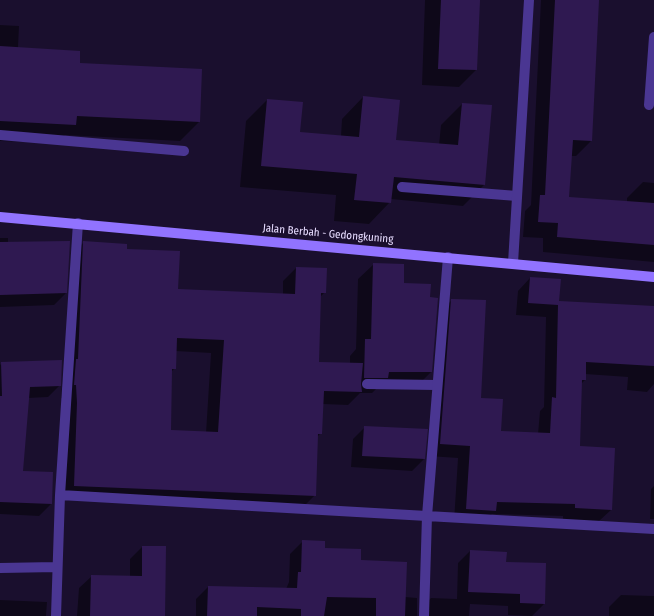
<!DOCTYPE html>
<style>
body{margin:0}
canvas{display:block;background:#1a0f2e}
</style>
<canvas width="654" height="616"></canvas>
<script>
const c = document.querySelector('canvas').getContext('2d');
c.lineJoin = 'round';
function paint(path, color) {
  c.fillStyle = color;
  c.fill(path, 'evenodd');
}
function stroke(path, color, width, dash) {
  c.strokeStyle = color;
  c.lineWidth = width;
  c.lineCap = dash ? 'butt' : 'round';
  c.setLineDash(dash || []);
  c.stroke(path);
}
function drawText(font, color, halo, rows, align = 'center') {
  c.font = font + ' "Fira Sans Condensed",sans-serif';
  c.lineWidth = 3;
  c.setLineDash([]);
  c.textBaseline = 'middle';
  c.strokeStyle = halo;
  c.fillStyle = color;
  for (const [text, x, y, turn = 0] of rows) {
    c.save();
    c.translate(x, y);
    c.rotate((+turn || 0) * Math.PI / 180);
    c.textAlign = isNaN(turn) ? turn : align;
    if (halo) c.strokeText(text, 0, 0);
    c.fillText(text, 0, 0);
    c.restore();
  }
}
paint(new Path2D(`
 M425,0H479L476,70L459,87L422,85Z
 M541,0H598L591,141L576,156H571L568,198L627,202V198L643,182L654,183V262L543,252V238L523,237L525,211L531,205Z
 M0,25L19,26L18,48L79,64L199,122L180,141L65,135L57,143L0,141Z
 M363,97L395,141L439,145L441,125L462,104L484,185L463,206L391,199L390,202L369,224L334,221L336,195L240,187L246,121L267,100L302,103L299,133L341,136L342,119Z
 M0,238H8V243L66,293L54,305L0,307Z
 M84,242L126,250L177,290L283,294V281L296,268L325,292L320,297L318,363L350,364V356L356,349L358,279L374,264L403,284L429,298L437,299L431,372L416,387H378L372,393H360L348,405L322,404L321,433L317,437L315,495L302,508L61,499L64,398H61L63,373L65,371L71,255ZM175,351L211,353L206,433L170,431L171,372L175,368Z
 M530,278L558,302L654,307V384L647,392L627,390L628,377L585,374V380L581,384L579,447L611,510L598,522L563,520V516L492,514L483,523L454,521L458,458L428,456L439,312L452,300L480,399L500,432L538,434L540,411L544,407L546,317L516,315L518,291Z
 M2,363L60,385L48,397L28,398L22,472L51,504L39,516L0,514V365Z
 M365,427L424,459L412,471L351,467L353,439Z
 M654,486V519H650L651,489Z
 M303,541L360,561L405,597L417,598V616H196V599L208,587L286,589L289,582L290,554Z
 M142,547L164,616H77L79,588L92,576L130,577V559Z
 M470,551L505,563L544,604L532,616L508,615V606L470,604L469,616H419V611L431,598L457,599L458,563Z
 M621,595L654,596V616H609V607Z
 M0,600L47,602L46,616H0Z`), '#0007');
paint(new Path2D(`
 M441,0H480L477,70L438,69Z
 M555,0H599L592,141L573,140L569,197L654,203V245L557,237L558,223L538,222L540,195H545Z
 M0,46L80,51V63L202,69L200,122L77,116L76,125L0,121Z
 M363,96L400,100L396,140L458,145L462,103L492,105L485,185L394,177L391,203L354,200L357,174L261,166L267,99L303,102L300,132L359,137Z
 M70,241L67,293L0,295V242Z
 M83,241L127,244V249L180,251L178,289L295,294L296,267L327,268L326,293H321L319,362L363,363L361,384L362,392L324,391L322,434H318L316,496L74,486L77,403L76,385H74L76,359H78ZM177,338L224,340L218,432L171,430L172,369H176Z
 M373,263L404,264V283L431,284L430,297L438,298L432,372H389L388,378H364L365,339H371Z
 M530,277L561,279L559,301L654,306V366L586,362V380H582L580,446L615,448L612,510L575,508V504L497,502L496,511L466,509L470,446L440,444L451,299L486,300L481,398L503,399L501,431L550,433L552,397L556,398L558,305L528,303Z
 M62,360L61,386L30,387L23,471L53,472L52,504L0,502V396H2L1,362Z
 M364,426L428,429L425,459L362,456Z
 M302,540L325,541V548L361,549V560L407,562L405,616H376V598L327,597L324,616H301V609L257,607V616H207L208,586L297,588L298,572H301Z
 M142,546H166L165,616H90L91,575L142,576Z
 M470,550L507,552L506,562L546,563L545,604L520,603V594L468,592Z`), '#2f1951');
stroke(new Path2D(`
 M649,105L654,37
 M0,135L184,151
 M402,187L517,196
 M367,384L437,385`), '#4a3692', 10);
stroke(new Path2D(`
 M513,263L529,0
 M60,495L654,529
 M0,568L56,567
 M56,616L60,495L78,223
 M424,616L427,516L448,257`), '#4a3692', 10);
stroke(new Path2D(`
 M0,217L654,277`), '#9173ff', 10);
drawText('11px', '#e7dcff', '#1a0f2e', [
 ["Jalan Berbah - Gedongkuning",328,234,5]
]);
</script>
